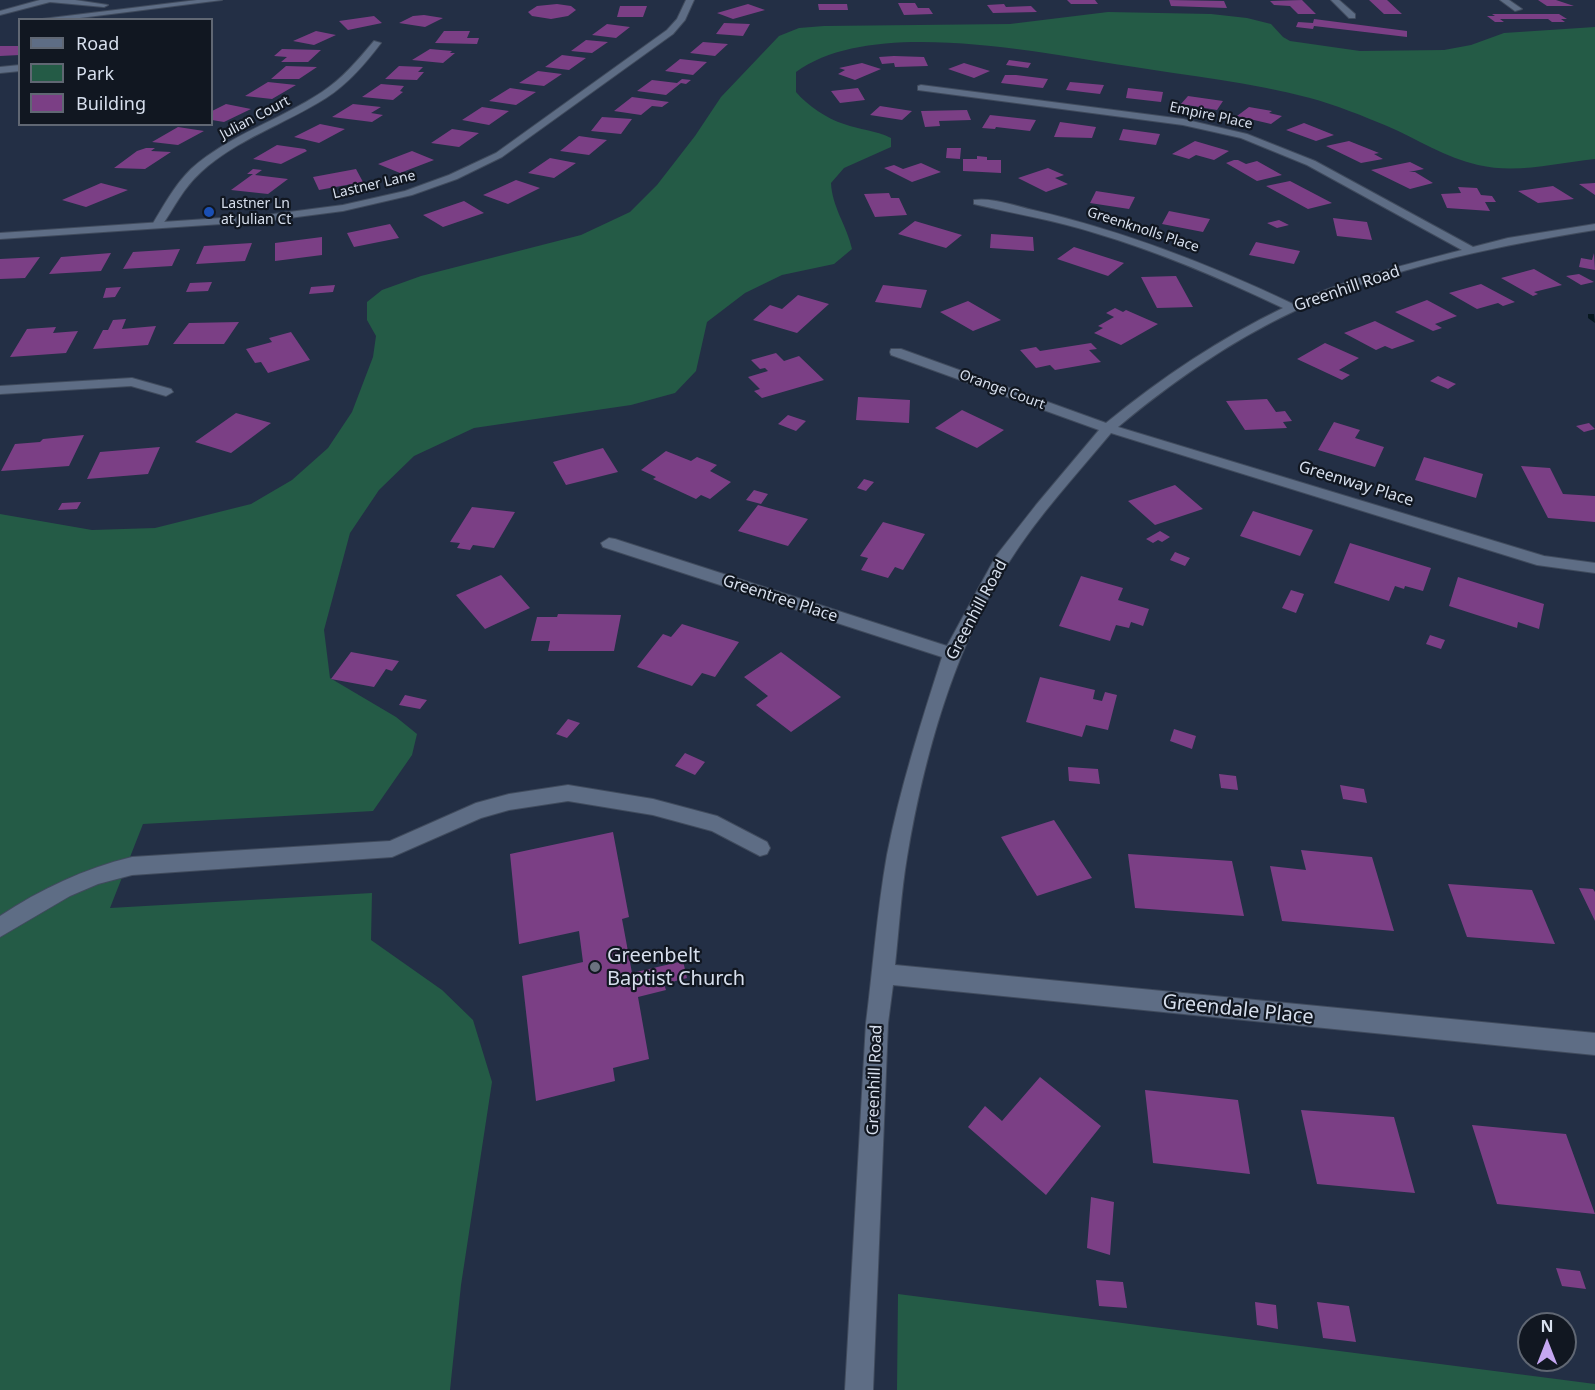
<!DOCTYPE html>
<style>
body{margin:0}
#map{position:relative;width:1595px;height:1390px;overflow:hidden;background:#232f45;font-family:"Noto Sans",sans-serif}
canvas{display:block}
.legend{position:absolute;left:18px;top:18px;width:195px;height:108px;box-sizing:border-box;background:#111721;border:2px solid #606773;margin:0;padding:8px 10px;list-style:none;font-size:18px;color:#d7dfed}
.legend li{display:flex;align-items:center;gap:12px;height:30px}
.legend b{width:30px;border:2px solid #606773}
.north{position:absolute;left:1517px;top:1312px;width:60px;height:60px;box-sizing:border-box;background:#111721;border:2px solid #606773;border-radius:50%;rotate:0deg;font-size:16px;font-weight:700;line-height:24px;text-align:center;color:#d7dfed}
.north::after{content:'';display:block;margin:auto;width:21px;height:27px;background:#c5a7f1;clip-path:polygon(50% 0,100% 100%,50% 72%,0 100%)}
</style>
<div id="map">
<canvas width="1595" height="1390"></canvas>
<ul class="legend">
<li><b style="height:8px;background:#5e6d85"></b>Road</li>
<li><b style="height:16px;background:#245b46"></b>Park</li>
<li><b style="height:16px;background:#7b3f85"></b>Building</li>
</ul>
<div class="north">N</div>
</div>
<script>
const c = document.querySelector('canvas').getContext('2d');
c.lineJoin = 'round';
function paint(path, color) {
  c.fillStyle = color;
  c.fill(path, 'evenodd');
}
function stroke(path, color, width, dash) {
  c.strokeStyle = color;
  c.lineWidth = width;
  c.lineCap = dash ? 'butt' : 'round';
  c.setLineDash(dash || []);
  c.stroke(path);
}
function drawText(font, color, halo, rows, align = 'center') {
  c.font = font + ' "Noto Sans",sans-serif';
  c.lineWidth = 4.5;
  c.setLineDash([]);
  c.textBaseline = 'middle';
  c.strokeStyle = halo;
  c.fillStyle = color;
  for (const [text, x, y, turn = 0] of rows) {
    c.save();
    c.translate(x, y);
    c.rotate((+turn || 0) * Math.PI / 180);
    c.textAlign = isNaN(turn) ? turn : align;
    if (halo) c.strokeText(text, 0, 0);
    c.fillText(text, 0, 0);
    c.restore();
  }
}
paint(new Path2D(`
 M1108,12L1211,14L1247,18L1271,24L1283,37L1290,41L1360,51L1444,50L1471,45L1504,33L1595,27V159C1556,163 1517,174 1478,165C1446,158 1417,139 1387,126C1363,116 1336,105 1310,98C1251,82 1188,76 1128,66C1039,53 872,16 796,72V92C807,105 827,119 844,124C860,130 875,130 891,138V147L844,168L831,183C832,207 847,226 852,249L834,264L782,275L745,293L707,322L696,371L675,393L631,405L474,428L414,456L379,490L350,533L324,630L330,678L396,717L417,734L412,755L373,811L143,824L110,908L372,893L371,940L442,990L473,1020L492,1082L461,1285L450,1390H0V514L92,530L155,528L251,504L292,480L328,448L352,412L373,357L376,336L367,320V302L382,290L421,276L581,235L630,212L657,185L695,136L721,97L779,36L799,28L824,26L1010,24Z
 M898,1294L1595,1384V1390H897Z`), '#245b46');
paint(new Path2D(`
 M1588,314H1594L1595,323L1588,318Z`), '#08181f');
paint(new Path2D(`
 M1067,0H1095L1098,4H1071Z
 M1169,0L1224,1L1227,8L1171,6Z
 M1302,0L1316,14H1298L1290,6L1274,5L1270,1Z
 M1369,0H1387L1402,14H1384Z
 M1538,0H1556L1574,6H1547Z
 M898,3H915L918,8H929L933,14L904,15Z
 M557,4L571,6L576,10L568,16L551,19L532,16L528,12L537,6Z
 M748,4L765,10L733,19L717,13Z
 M818,4H847L848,10H819Z
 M1004,4L1006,7L1031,6L1037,12L993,13L987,5Z
 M620,6H647L643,17H617Z
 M1492,14H1559L1567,19H1561L1565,22H1552L1548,19H1500L1504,22H1495L1487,16H1495Z
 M424,15L443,18L425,27L399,23L413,16Z
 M374,16L382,23L348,30L339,21Z
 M1314,19L1407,31V37L1314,26L1313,29L1296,27L1298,22L1313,23Z
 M724,23L750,24L743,36L716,34Z
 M607,24L630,27L616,38L592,35Z
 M316,31L336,35L314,45L293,41Z
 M444,31H470L467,38H479L477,44L435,43Z
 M586,40L608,42L592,53L571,51Z
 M703,42L728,44L715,56L690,53Z
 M0,46H20V55L0,56Z
 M282,49L321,50L308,62H281L287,57L274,56Z
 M430,49L452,51L450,53H455L443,63L412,60Z
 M562,55L586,58L569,70L545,67Z
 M894,56L924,57L928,66L895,67L894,63L882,64L879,57Z
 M680,59L707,62L693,75L665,71Z
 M1009,60L1031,63L1028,68L1006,65Z
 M862,63L881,69L855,80L838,74L845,70L839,68Z
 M964,63L990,71L974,78L948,69Z
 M286,66L317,67L299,79H271Z
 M399,66L423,67L418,72H424L417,80L385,79Z
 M538,71L562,74L544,86L519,83Z
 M1005,75H1016L1048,79L1043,88L1001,83Z
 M682,79L691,80L686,84L681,83L666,95L637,91L652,80L677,83Z
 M268,82L296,85L272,99L245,96Z
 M1070,82L1104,85L1100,94L1066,90Z
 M381,84L404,86L400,91L403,92L393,100L362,97Z
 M510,88L536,92L516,105L489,101Z
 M858,88L865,100L840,103L831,91Z
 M1128,88L1163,92L1161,102L1126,98Z
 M1188,96L1223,101L1217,110L1181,104Z
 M632,97L669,102L662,107L652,106L641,115L614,111Z
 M226,104L251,109L224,122L212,120V111Z
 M353,104L381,107L371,113L383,115L372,122L332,117Z
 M880,106L912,111L902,120L870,115Z
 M482,107L509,111L489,125L462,120Z
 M1249,107L1272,111L1269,113L1282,116L1271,124L1237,116Z
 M967,110L971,120L939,121L940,126L925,127L921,111Z
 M990,115L1036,120L1030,131L996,127L995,129L982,128Z
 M602,117L632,119L621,134L591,131Z
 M1060,122L1096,127L1092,138L1054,137Z
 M1304,123L1334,135L1316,141L1286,130Z
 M320,124L345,129L319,143L294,137Z
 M178,127L204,131L178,145L152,142Z
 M452,129L479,133L459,147L431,143Z
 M1123,129L1160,134L1156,145L1119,140Z
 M579,136L607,140L589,155L560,151Z
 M1195,141L1229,151L1214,160L1196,155L1189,159L1172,154Z
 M1349,141L1379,153L1374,154L1383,159L1361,163L1326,146Z
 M277,145L305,149L307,151L281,164L253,159Z
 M146,148H155L151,151L171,152L145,169L114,168L137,151Z
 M947,148H961L960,159L946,158Z
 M412,151L434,160L400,173L378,164Z
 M977,156L987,157V160H1001V173L963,171V159H977Z
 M550,158L576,163L554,178L528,173Z
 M1234,160H1238L1246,164L1257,161L1282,175L1257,181L1226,163Z
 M1410,162L1424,169L1409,172H1415L1433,183L1410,189L1371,170Z
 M921,163L941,172L912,182L884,168L894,165L903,169Z
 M1048,168L1064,175L1055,178L1068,184L1046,192L1018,178Z
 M253,169L262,170L255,175L288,179L268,194L231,190L253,174H247Z
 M356,169L363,182L319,190L313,177Z
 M516,180L540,188L508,204L483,195Z
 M1290,181L1332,203L1308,209L1266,186Z
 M101,183L128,190L86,207L62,200Z
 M1595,183V195L1579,184Z
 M1553,186L1574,199L1538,203L1518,191Z
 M1458,187L1477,188L1481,195L1492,196L1496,202H1485L1490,211L1447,208L1441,194L1461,193Z
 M1096,191L1135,197L1129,209L1090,203Z
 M889,193L891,198H899L907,215L875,217L864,194Z
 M464,201L484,213L443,227L423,215Z
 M1169,211L1210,219L1203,232L1162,224Z
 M1333,218L1367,222L1372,240L1337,236Z
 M1279,220L1289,225L1277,228L1267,223Z
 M915,221L962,235L946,248L898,234Z
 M390,224L399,238L354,247L347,233Z
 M991,234L1033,237L1034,251L990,248Z
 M322,237V255L275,261V243Z
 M1256,242L1300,251L1294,264L1249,255Z
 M252,243L245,261L196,264L204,246Z
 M1074,247L1124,263L1108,276L1057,259Z
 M180,249L172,266L123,269L133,252Z
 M111,253L101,271L49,274L61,257Z
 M1594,253L1595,270L1579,267L1581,258L1592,260Z
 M40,257L25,278L0,279V259Z
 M1534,269L1562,285L1534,292L1538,294L1533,296L1501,278Z
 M1579,274L1594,282L1581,285L1566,276Z
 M1176,276L1193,307L1157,308L1141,277Z
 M212,282L208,291L186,292L190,283Z
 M1481,284L1515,302L1503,306L1498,303L1477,309L1449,293Z
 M335,285L333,292L309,294L311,287Z
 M883,285L927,290L921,308L875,302Z
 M121,287L115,297L103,298L106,288Z
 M798,295L829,304L797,333L753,320L770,305L782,309Z
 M1427,300L1457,316L1435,324L1442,328L1433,331L1395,312Z
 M968,301L1001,320L973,331L940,312Z
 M1115,308L1123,312L1126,310L1158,324L1121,345L1094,333L1103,328L1098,326L1114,317L1106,313Z
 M126,319L122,329L156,326L148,345L93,349L103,330H108L113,320Z
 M1375,321L1415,341L1392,349L1385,346L1376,350L1344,333Z
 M239,322L224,344H173L189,323Z
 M56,327L53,333L78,331L66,353L10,357L27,329Z
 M291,332L310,360L268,373L261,362L255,363L246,349L272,342L269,338Z
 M1091,343L1097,349L1089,350L1101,362L1055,370L1050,365L1036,368L1020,350L1036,347L1040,351Z
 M1325,343L1359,358L1339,370L1350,375L1342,380L1297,359Z
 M776,353L784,361L799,356L824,380L762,398L754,391L760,389L748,377L768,371L765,368L760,369L751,360Z
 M1438,376L1456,384L1448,389L1430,381Z
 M858,397L910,400L909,423L856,420Z
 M1267,399L1276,412L1285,411L1292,421L1283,422L1287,428L1245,430L1226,401Z
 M962,410L1004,430L977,448L935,428Z
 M236,413L271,423L231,453L195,442Z
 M788,415L806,421L796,431L778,424Z
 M1334,422L1360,430L1355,438L1384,447L1375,467L1318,450Z
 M1589,423L1595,429L1584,432L1576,426Z
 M84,435L69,466L1,471L15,444L40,442L43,439Z
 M160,447L148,474L87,479L100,452Z
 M603,448L618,472L566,485L553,462Z
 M666,451L691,461L697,457L717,465L710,471L731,482L710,499L701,495L696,499L653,479L656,477L641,470Z
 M1424,457L1483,474L1476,498L1415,480Z
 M1521,466L1550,468L1563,494L1595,496V522L1548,518Z
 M864,479L874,482L866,491L857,488Z
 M1175,485L1203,509L1155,525L1128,501Z
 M754,490L768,494L761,504L746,500Z
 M81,502L77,509L58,510L62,503Z
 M758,505L808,519L788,546L738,531Z
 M472,507L515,512L494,548L473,545L470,550L457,548L460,543L450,542Z
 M1253,511L1313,530L1300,556L1240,536Z
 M883,522L925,534L903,570L895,567L888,578L861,570L868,558L860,556Z
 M1160,531L1170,537L1162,542L1158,540L1153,543L1146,539Z
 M1350,543L1431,568L1423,591L1405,586L1404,589L1395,586L1389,601L1334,583Z
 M1175,552L1190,558L1185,566L1170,560Z
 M501,575L530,608L485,629L456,595Z
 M1081,576L1123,588L1118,600L1149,609L1143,626L1131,622L1129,628L1116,625L1110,641L1059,626Z
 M1458,577L1544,604L1539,629L1518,622L1517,628L1449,606Z
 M1291,590L1304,594L1296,613L1282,608Z
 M558,614L621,615L614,651H548L550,641H531L537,617H557Z
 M682,624L739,642L715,677L702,673L692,686L637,667L663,634L671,637Z
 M1430,635L1445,640L1441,649L1426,644Z
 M351,652L399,661L392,671L386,669L374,687L331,679Z
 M781,652L841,697L791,732L756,705L768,696L744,677Z
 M1040,677L1095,690L1093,699L1102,701L1105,692L1117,695L1108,730L1086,725L1082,737L1026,722Z
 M405,695L427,700L420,709L399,705Z
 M568,719L580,723L567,738L556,734Z
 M1174,729L1196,736L1192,749L1170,741Z
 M685,753L705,762L695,775L675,766Z
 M1068,767L1098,769L1100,784L1069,781Z
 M1219,774L1236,776L1238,790L1221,788Z
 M1340,785L1364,789L1367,803L1343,799Z
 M1054,820L1092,878L1037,896L1001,837Z
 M613,832L629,917L622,919L632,973L683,961L687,978L664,984L666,990L638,997L649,1059L613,1068L615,1081L536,1101L522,976L583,962L579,931L519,944L510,854Z
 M1301,850L1372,857L1394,931L1282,921L1270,866L1306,870Z
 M1128,854L1232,861L1244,916L1135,908Z
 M1448,884L1532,890L1555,944L1467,937Z
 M1579,888L1593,889L1595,892V921Z
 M1040,1077L1101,1126L1046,1195L968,1127L985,1106L1002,1121Z
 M1145,1090L1238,1100L1250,1174L1153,1163Z
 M1301,1110L1394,1117L1415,1193L1317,1184Z
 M1472,1125L1566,1134L1595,1214L1497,1204Z
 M1091,1197L1114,1202L1110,1255L1087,1248Z
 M1556,1268L1580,1271L1586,1289L1562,1286Z
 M1096,1280L1123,1282L1127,1308L1099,1306Z
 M1255,1302L1276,1305L1278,1329L1257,1325Z
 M1317,1302L1349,1306L1356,1342L1323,1338Z`), '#7b3f85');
const service = new Path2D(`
 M40,0H75L108,5L104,7L50,2L0,15V11Z
 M197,0H222L64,20H34Z
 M1331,0H1339L1355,14V18H1349Z
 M1500,0H1509L1522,9L1515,11Z
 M568,785L653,799L717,816L767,842L770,848L767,854L760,856L712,831L653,815L568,801L509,810L481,818L392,857L132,875L98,884L70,896L0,937V916C41,889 83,869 132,857L390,841L476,803L509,794Z`);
const minor = new Path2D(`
 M374,41L381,43C366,63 348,84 326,98C285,124 237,139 201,172C183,188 174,208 161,227H153L152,225C164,205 174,186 191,169C229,135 280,120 322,92C342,79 358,60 374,41Z
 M20,65V71L0,73V67Z
 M921,85L1183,119L1247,134L1315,161L1473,247L1508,238L1595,224V230C1503,245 1409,264 1322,299C1248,329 1179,376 1118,427L1544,556L1595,563V573L1537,565L1111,433C1076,475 1038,516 1009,562C954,649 924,755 907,857C901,892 899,929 895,965L1595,1033V1055L893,985L888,1023L873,1390H845L866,1023C873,968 877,911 887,855C900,788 921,723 942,657L603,547L601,543L609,538L615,539L947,646L996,556L1036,505L1099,430L891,355L890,352L891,349H901L1106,423C1161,378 1219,339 1283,308C1222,279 1160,252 1095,233C1055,220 1015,214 974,204V200C991,197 1016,206 1033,210C1124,231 1209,264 1293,304C1347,278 1405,265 1462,250L1307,165L1241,138L1183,125L918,90V86Z
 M132,378L171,389L173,392L166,396L131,386L0,394V386Z`);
const tertiary = new Path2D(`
 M686,0H694L685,20L673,34L502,157L457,179L412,195L343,211L266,221L0,239V233L266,215L343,205L405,191L449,175L496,153L667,30L677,19Z`);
stroke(service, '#404b5d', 2);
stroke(minor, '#404b5d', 2);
stroke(tertiary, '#404b5d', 2);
paint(service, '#5e6d85');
paint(minor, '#5e6d85');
paint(tertiary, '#5e6d85');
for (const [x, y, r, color] of [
 [209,212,6,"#1a4fb4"],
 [595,967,6,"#6b7280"]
]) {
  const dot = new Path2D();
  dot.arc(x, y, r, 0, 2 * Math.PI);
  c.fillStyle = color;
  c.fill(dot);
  stroke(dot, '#111721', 2);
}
drawText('14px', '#d7dfed', '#111721', [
 ["Empire Place",1211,116,12],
 ["Julian Court",255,118,-28],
 ["Lastner Lane",374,185,-13],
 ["Greenknolls Place",1143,230,18],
 ["Orange Court",1002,390,20]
]);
drawText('14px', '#d7dfed', '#111721', [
 ["Lastner Ln",221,204],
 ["at Julian Ct",221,220]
], 'left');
drawText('16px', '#d7dfed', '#111721', [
 ["Greenhill Road",1347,289,-19],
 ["Greenway Place",1356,484,17],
 ["Greentree Place",780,599,18],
 ["Greenhill Road",977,610,-62],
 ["Greenhill Road",875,1080,-88]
]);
drawText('20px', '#d7dfed', '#111721', [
 ["Greenbelt",607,956],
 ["Baptist Church",607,979]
], 'left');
drawText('20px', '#d7dfed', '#111721', [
 ["Greendale Place",1238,1010,6]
]);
</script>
